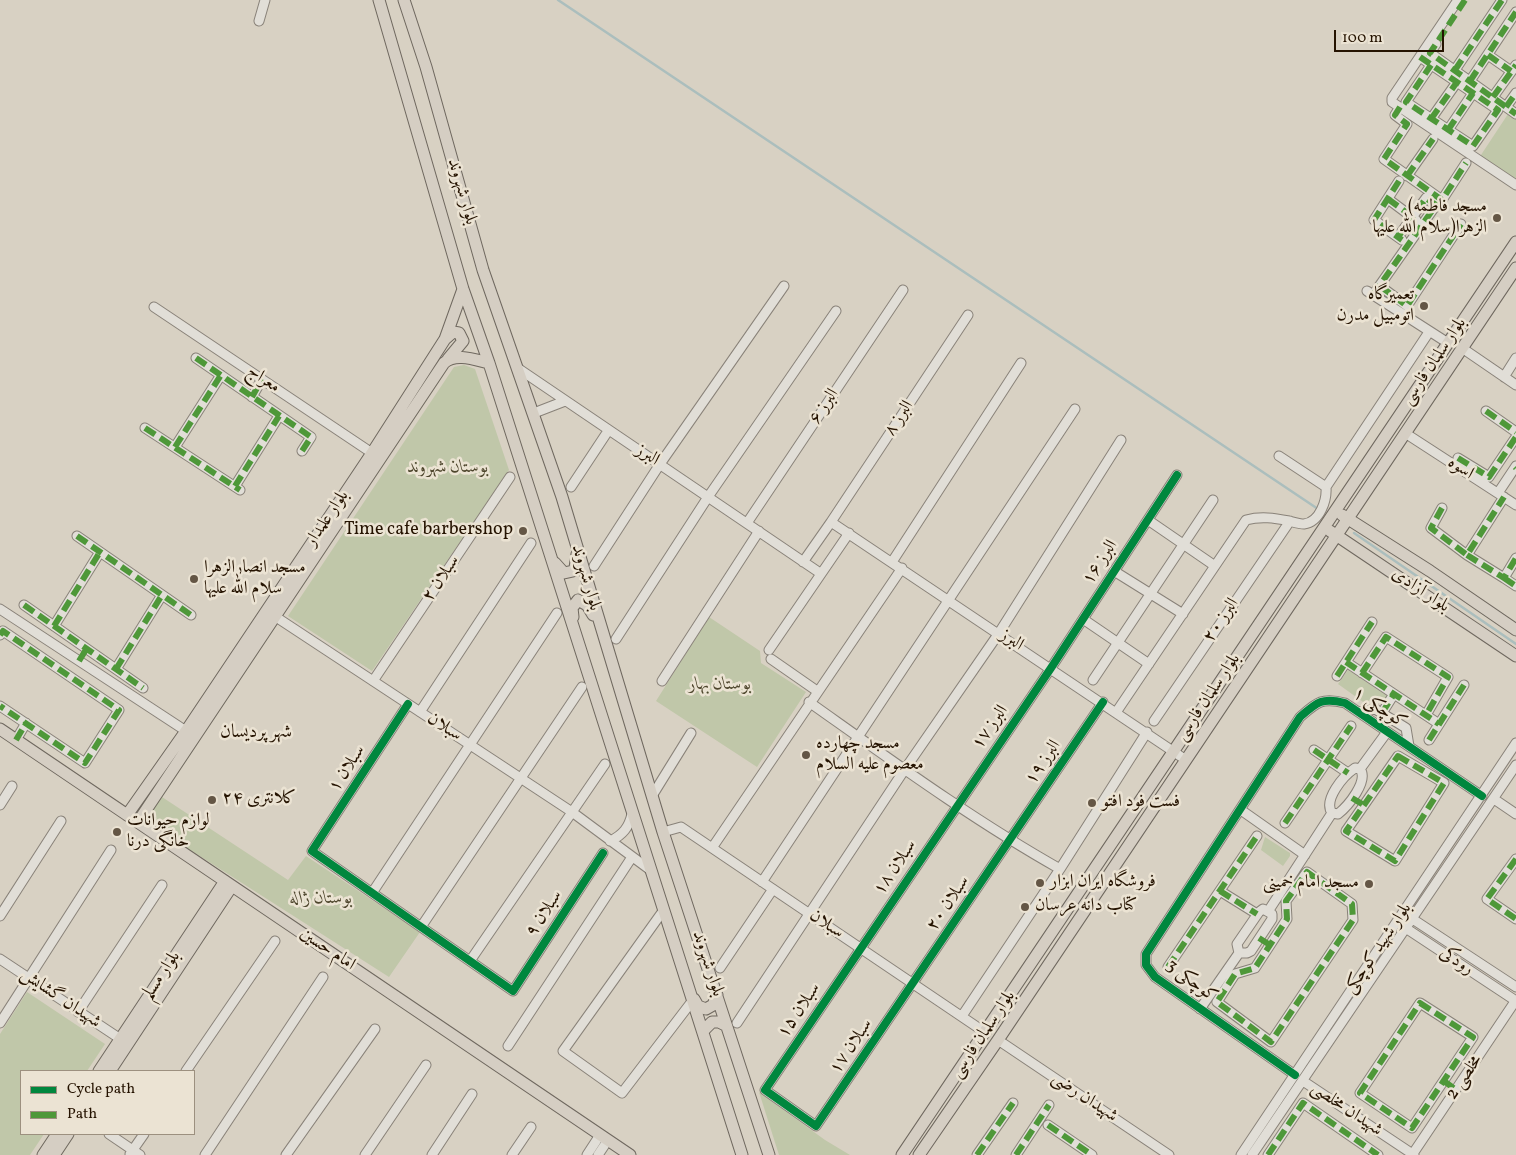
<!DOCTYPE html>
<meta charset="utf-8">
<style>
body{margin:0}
#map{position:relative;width:1516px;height:1155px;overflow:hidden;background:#d8d1c3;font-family:Vollkorn,serif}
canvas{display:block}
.legend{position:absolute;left:20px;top:1070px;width:175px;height:65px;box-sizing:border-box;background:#ebe3d3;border:1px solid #9c907f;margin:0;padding:6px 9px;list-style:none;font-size:15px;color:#251301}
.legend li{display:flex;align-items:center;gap:10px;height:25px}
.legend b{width:25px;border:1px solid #9c907f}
.scale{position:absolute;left:1334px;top:30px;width:110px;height:22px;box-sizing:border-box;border:2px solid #251301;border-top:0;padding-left:6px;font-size:15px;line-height:18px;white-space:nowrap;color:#251301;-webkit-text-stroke:4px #ebe3d3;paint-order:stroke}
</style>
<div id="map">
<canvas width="1516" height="1155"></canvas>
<ul class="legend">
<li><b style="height:6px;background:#00873e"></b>Cycle path</li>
<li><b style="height:6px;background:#4e9839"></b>Path</li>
</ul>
<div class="scale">100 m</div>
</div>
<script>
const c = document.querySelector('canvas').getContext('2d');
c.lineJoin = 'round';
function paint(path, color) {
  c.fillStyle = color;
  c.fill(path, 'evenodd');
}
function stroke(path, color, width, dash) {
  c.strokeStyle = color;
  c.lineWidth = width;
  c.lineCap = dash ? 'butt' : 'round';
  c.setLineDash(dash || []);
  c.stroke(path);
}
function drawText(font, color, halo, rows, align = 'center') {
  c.font = font + ' Vollkorn,Amiri,serif';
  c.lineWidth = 5;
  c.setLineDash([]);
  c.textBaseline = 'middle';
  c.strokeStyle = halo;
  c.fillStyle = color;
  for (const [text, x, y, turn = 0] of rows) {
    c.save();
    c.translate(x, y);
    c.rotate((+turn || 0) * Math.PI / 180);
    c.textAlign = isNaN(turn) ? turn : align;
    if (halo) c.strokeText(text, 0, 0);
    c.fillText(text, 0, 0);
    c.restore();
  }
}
paint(new Path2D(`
 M1508,114L1516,119V183L1479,158Z
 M464,365L475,369L509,470L372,671L288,616L454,367Z
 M709,617L760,651L761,663L806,692L757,767L656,701Z
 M1348,670L1389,697L1384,705L1373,698L1366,704L1338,684Z
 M162,797L288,880L306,856L420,932L389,977L145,821Z
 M1265,837L1290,853V856L1283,866L1261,850Z
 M27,992L105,1044L87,1071H21V1134H44L30,1155H0V1034Z
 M759,1092L825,1140L850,1155H779Z`), '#c0c7a9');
stroke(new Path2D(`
 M558,0L1318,509
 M1354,533L1516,644`), '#abbebd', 2.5);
const minor = new Path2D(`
 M1458,0L1392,98V102L1516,185
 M259,21L265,0
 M1436,44L1430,53L1516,114
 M1488,55L1511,71
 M1420,57C1446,75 1472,92 1498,110L1473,146L1406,102L1431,65
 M1455,70L1502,0
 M1470,81L1516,12
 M1493,97L1516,65
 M1400,107L1395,115L1407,124L1384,159L1442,200L1466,163
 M1506,107L1516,93
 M1431,119L1457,82
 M1448,130L1473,93
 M1407,176L1433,139
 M1399,181L1374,220L1402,240
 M1388,199L1416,220
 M1380,286L1407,306L1461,224
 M1367,291L1448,343
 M1373,295L1436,205L1426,198L1398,237
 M154,307L372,453
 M1462,348L1516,385
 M196,358L311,437L302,451
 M519,369L820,573
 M1504,377L1516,358
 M252,397L262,379
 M1486,411L1516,432
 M534,413L565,401
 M145,428L240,490
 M1405,433L1516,505
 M175,447L221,375
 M1279,456L1326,487L1429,332
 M1458,458L1489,477L1516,437
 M235,486L279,416
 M571,487L608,431
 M1498,493L1516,466
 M1442,508L1431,528L1467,555L1504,497
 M1148,520L1215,566
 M831,522L968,315
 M747,523L903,290
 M77,536L191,615
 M1467,555L1504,578L1516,558
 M803,562L831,522L1186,760
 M892,562L1021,363
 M594,566L660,464L784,286
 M1114,571L1183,614
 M1504,578L1516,586
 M24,605L143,688
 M0,609L186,731
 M276,617L572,812L649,869
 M1083,619L1149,664
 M54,626L100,552
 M0,635L3,631L119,710L85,763L0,706
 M616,639L708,497L836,311
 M769,650L849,533
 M771,659L817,691
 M1346,662L1439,724
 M116,669L162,595
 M1362,673L1386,637L1448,677L1426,715
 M1337,676L1372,622
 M1093,680L1213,500
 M373,681L510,477
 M662,681L759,531
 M809,702C891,760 973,820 1060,869
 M1103,702L816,1126L765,1090L1051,668L1177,475
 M408,704L312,851L513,991L603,853
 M1117,711L1246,520C1261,516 1274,518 1289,521C1293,522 1300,524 1304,524C1320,522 1327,500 1326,487
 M420,712L531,543
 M1359,712L1375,709L1406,728L1409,746
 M1382,713L1394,694
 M1154,721L1290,521
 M16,740L26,723
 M1429,740L1464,685
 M1314,750L1348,773
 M1398,756L1444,783L1395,861L1346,831Z
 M1355,768L1360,769C1369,781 1348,806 1338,814L1332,813C1323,800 1343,776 1355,768Z
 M1360,769L1387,732
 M652,796L691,733
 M1494,799L1516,814
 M0,805L12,786
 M1241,810L1305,855
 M1285,823L1351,726
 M663,832L681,827L986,1033
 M610,841C623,835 629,827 632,814
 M712,848L902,568
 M1516,859L1487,899L1516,919
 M1307,872L1352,904L1353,920L1271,1042L1217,1002L1235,974L1255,968L1287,919L1286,901Z
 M762,882L1075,409
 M1220,891L1257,914
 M372,893L557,613
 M1263,909L1272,914V919L1251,951L1247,953H1239L1237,944L1259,912Z
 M1269,910L1332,813
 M663,911L563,1051L622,1093L693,1000
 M0,916L61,821
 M1408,916L1516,987
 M1401,925L1516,1001
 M421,927L582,687
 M0,959L125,1042
 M470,961L605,764
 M1168,967L1257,836
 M720,968L773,889
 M1420,1003L1473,1037L1412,1128L1360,1093Z
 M1200,1009L1239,953
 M78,1012L162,885
 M962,1016L1060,869L1147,732
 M0,1023L111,850
 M737,1023L905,769L999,633L1121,440
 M998,1040L1169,1155
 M508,1046L632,857
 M186,1071L275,941
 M1295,1075L1155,977L1146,965V954L1300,717C1317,702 1322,697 1345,703L1482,796
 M1303,1081L1414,1155
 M1048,1125L1092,1155
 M109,1134L140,1155
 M130,1154L144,1134
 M205,1155L323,977
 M286,1155L375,1029
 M365,1155L426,1065
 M432,1155L472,1094
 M512,1155L531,1127
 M587,1155L600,1135
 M598,1155L608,1140
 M977,1155L1013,1103
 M1016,1155L1049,1105
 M1241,1155L1516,743
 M1252,1155L1516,765
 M1268,1155L1303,1103L1378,1155
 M1412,1155L1516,1000`);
const major = new Path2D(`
 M379,0L463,289L489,363L742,1155
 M404,0L426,67L483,270L562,497L663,832L769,1155
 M445,339L453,332L459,333L463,341L448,359
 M1342,515L1430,571L1516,630
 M1330,531L1516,656
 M555,563L564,573L573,571L575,568L577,554
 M573,617L572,608L578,600L587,605L593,615
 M0,729L630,1155
 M127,815L186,731L372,453L445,339L463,289
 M138,822L444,363C455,352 476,360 489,363
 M694,999L698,1006L706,1009L713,1005L717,995
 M703,1031L712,1022H719L725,1025
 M99,1071L225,881
 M110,1071L232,886
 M43,1155L57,1134
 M54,1155L68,1134
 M902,1155L1516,242
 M919,1155L998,1040L1516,268`);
stroke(minor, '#898279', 11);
stroke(major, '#6f685f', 13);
stroke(minor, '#e1ded7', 9);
stroke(major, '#d5cec3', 11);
stroke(new Path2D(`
 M1465,0L1430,53L1516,114
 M1488,55L1511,71
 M1420,57C1446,75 1472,92 1498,110L1473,146L1406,102L1431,65
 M1455,70L1502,0
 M1470,81L1516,12
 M1493,97L1516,65
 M1400,107L1395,115L1407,124L1384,159L1442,200L1466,163
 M1506,107L1516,93
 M1431,119L1457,82
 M1448,130L1473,93
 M1407,176L1433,139
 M1399,181L1374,220L1402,240
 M1388,199L1417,220
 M1380,286L1407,306L1461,224
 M1373,295L1436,205L1426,198L1398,237
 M196,358L311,437L302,451
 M252,397L262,379
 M1486,411L1516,432
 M145,428L240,490
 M175,447L221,375
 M1458,458L1489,477L1516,437
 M1515,467L1516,468
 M235,486L279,416
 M1442,508L1431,528L1467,555L1504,497
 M77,536L191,615
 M1467,555L1504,578L1516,558
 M1504,578L1516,586
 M24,605L143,688
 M54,626L100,552
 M0,635L3,631L119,710L85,763L0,706
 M79,661L87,648
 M1346,662L1439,724
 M116,669L162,595
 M1362,673L1386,637L1448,677L1426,715
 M1337,676L1372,622
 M1382,713L1394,694
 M16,740L26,723
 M1429,740L1464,685
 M1314,750L1348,773
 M1398,756L1444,783L1395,861L1346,831Z
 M1352,798L1364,805
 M1285,823L1351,726
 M1516,859L1487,899L1516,919
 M1307,872L1352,904L1353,920L1271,1042L1217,1002L1235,974L1255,968L1287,919L1286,901Z
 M1220,891L1257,914
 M1259,938L1270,945
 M1168,967L1257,836
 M1420,1003L1473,1037L1412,1128L1360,1093Z
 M1444,1081L1456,1090
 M1048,1125L1092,1155
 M977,1155L1013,1103
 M1016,1155L1049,1105
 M1268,1155L1303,1103L1378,1155`), '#4e9839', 6, [12, 6]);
stroke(new Path2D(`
 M1103,702L816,1126L765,1090L1051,668L1177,475
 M408,704L312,851L513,991L603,853
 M1295,1075L1155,977L1146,965V954L1300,717C1317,702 1322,697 1345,703L1482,796`), '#00873e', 8);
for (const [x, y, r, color] of [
 [1497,218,5,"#645645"],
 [1424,306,5,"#645645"],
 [523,531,5,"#645645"],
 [194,579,5,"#645645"],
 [806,755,5,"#645645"],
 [212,800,5,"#645645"],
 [1092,803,5,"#645645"],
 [117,832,5,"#645645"],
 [1040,883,5,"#645645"],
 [1369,884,5,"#645645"],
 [1025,907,5,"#645645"]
]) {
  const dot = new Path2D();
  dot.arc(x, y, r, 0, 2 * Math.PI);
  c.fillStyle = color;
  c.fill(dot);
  stroke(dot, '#ebe3d3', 2);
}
drawText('18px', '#251301', '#ebe3d3', [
 ["بلوار شهروند",461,192,74],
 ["بلوار سلمان فارسی",1435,362,-56],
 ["معراج",263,380,34],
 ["البرز ۶",825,407,-56],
 ["البرز ۸",900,419,-57],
 ["البرز",647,456,33],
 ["اسوه",1460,469,33],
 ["بلوار علمدار",328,519,-56],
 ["البرز ۱۶",1101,563,-57],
 ["بلوار شهروند",585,578,74],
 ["سبلان ۲",442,579,-56],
 ["بلوار آزادی",1420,591,34],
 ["البرز ۲۰",1222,621,-56],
 ["البرز",1011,641,34],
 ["بلوار سلمان فارسی",1209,698,-56],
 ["کوچکی ۱",1379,709,33],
 ["سبلان",444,728,33],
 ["البرز ۱۷",991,728,-55],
 ["البرز ۱۹",1044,763,-56],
 ["سبلان ۱",348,769,-57],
 ["سبلان ۱۸",896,868,-56],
 ["سبلان ۲۰",949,904,-56],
 ["سبلان ۹",545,914,-57],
 ["سبلان",826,925,34],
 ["بلوار شهید کوچکی",1379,949,-56],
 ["امام حسین",327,950,34],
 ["رودکی",1456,962,33],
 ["بلوار شهروند",707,964,72],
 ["بلوار مسلم",162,976,-56],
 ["کوچکی 3",1191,982,37],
 ["شهیدان گشایش",60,999,34],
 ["سبلان ۱۵",800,1011,-56],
 ["بلوار سلمان فارسی",984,1035,-56],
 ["سبلان ۱۷",852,1047,-56],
 ["مخلصی 2",1465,1078,-56],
 ["شهیدان رضی",1084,1098,34],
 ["شهیدان مخلصی",1346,1110,34]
]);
drawText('18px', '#251301', '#ebe3d3', [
 ["(مسجد فاطمه",1487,208,"right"],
 ["الزهرا(سلام الله علیها",1487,229,"right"],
 ["تعمیرگاه",1414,296,"right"],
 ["اتومبیل مدرن",1414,317,"right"],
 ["Time cafe barbershop",513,531,"right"],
 ["مسجد انصارالزهرا",204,569],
 ["سلام الله علیها",204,590],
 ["مسجد چهارده",816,745],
 ["معصوم علیه السلام",816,766],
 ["کلانتری ۲۴",222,800],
 ["فست فود افتو",1102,803],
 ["لوازم حیوانات",127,822],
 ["خانگی درنا",127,843],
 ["فروشگاه ایران ابزار",1050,883],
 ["مسجد امام خمینی",1359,884,"right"],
 ["کتاب دانه عرسان",1035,907]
], 'left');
drawText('italic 18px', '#4e462d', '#ebe3d3', [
 ["بوستان شهروند",448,469],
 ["بوستان بهار",720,686],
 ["بوستان ژاله",321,900]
]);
drawText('19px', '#251301', '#ebe3d3', [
 ["شهر پردیسان",256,734]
]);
</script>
